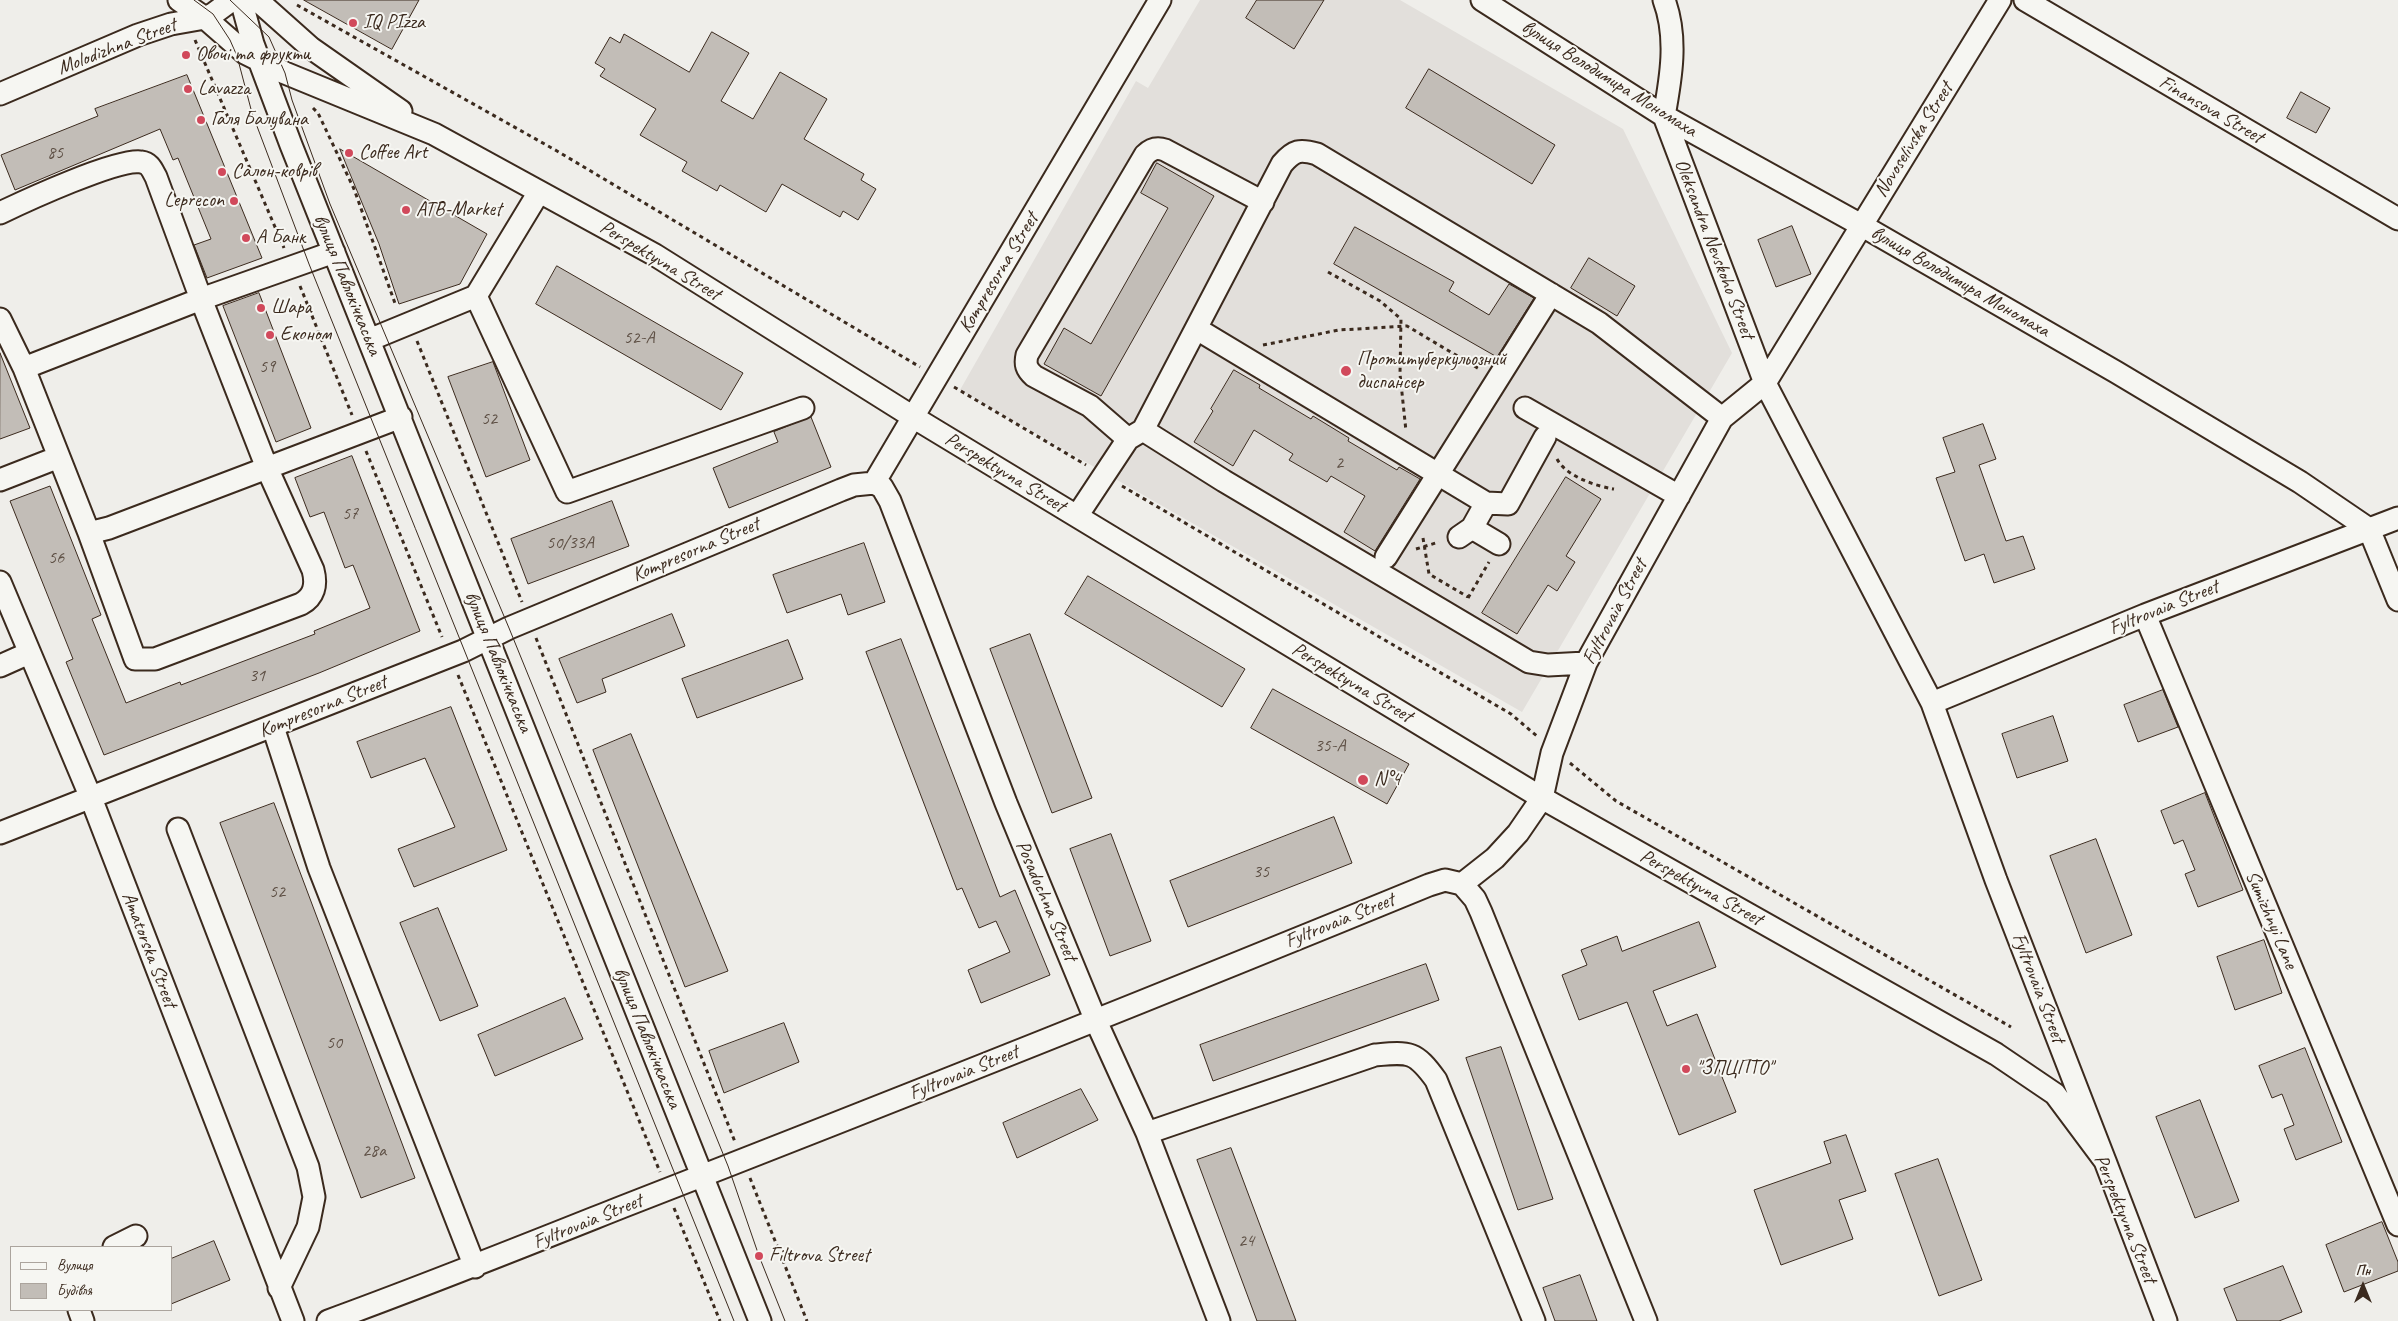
<!DOCTYPE html>
<meta charset="utf-8">
<style>
body{margin:0}
#map{position:relative;width:2398px;height:1321px;overflow:hidden;background:#efeeea;font-family:Caveat,sans-serif}
canvas{display:block}
.legend{position:absolute;left:10px;top:1246px;width:162px;height:65px;box-sizing:border-box;background:#f6f6f2;border:1px solid #aba49d;margin:0;padding:6px 9px;list-style:none;font-size:15px;color:#3b2a1e}
.legend li{display:flex;align-items:center;gap:10px;height:25px}
.legend b{width:25px;border:1px solid #aba49d}
.north{position:absolute;left:2338px;top:1261px;width:50px;height:50px;-webkit-text-stroke:4px #f6f6f2;paint-order:stroke;rotate:0deg;font-size:14px;font-weight:700;line-height:20px;text-align:center;color:#3b2a1e}
.north::after{content:'';display:block;margin:auto;width:18px;height:22px;background:#3b2a1e;clip-path:polygon(50% 0,100% 100%,50% 72%,0 100%)}
</style>
<div id="map">
<canvas width="2398" height="1321"></canvas>
<ul class="legend">
<li><b style="height:6px;background:#f6f6f2"></b>Вулиця</li>
<li><b style="height:14px;background:#c2bdb7"></b>Будівля</li>
</ul>
<div class="north">Пн</div>
</div>
<script>
const c = document.querySelector('canvas').getContext('2d');
c.lineJoin = 'round';
function paint(path, color) {
  c.fillStyle = color;
  c.fill(path, 'evenodd');
}
function stroke(path, color, width, dash) {
  c.strokeStyle = color;
  c.lineWidth = width;
  c.lineCap = dash ? 'butt' : 'round';
  c.setLineDash(dash || []);
  c.stroke(path);
}
function drawText(font, color, halo, rows, align = 'center') {
  c.font = font + ' Caveat,sans-serif';
  c.lineWidth = 4;
  c.setLineDash([]);
  c.textBaseline = 'middle';
  c.strokeStyle = halo;
  c.fillStyle = color;
  for (const [text, x, y, turn = 0] of rows) {
    c.save();
    c.translate(x, y);
    c.rotate((+turn || 0) * Math.PI / 180);
    c.textAlign = isNaN(turn) ? turn : align;
    if (halo) c.strokeText(text, 0, 0);
    c.fillText(text, 0, 0);
    c.restore();
  }
}
paint(new Path2D(`
 M1200,0H1400L1623,129L1732,353L1522,712L960,390L1136,81L1148,88Z`), '#e2dfdb');
const building = new Path2D(`
 M304,0H419L392,49Z
 M1257,0H1324L1294,49L1246,18Z
 M712,32L749,53L721,101L753,119L780,72L827,99L804,139L864,174L861,180L876,189L858,220L843,211L840,217L782,184L766,212L720,185L717,191L682,171L687,162L640,135L656,109L600,76L605,69L595,63L610,37L620,43L624,34L689,72Z
 M1429,69L1555,145L1532,184L1406,108Z
 M187,75L262,258L207,278L194,245L211,239L178,158L173,160L160,129L15,190L1,155L98,116L95,109Z
 M2301,92L2330,108L2316,133L2287,118Z
 M340,149L487,234L460,284L399,304L379,244Z
 M1157,163L1214,196L1101,396L1044,364L1064,328L1091,344L1168,208L1141,193Z
 M1792,226L1811,274L1776,287L1758,240Z
 M1355,227L1454,282L1449,291L1489,315L1509,284L1534,298L1497,357L1334,264Z
 M1589,258L1635,286L1617,316L1571,288Z
 M557,266L743,373L721,410L536,304Z
 M259,293L311,428L276,442L223,306Z
 M0,353L30,428L0,439Z
 M493,362L530,460L486,477L448,377Z
 M1234,370L1260,385L1259,388L1311,419L1313,416L1349,438L1348,441L1397,470L1399,467L1420,479L1375,551L1344,532L1365,496L1331,476L1327,482L1289,460L1293,454L1254,430L1233,466L1194,442L1213,411L1211,409Z
 M811,417L831,467L729,508L713,468L778,442L774,432Z
 M1983,424L1996,459L1979,465L2006,541L2023,536L2035,569L1994,583L1984,554L1965,561L1936,478L1955,472L1943,438Z
 M352,456L420,631L319,673L104,755L66,662L73,659L10,501L50,486L101,615L92,619L126,703L180,682L181,685L315,634L314,631L370,608L353,565L345,568L324,512L310,517L295,478Z
 M1566,477L1601,499L1566,556L1575,562L1557,591L1548,585L1517,634L1482,613Z
 M612,501L629,546L528,584L511,539Z
 M864,543L885,602L848,615L841,594L787,613L773,575Z
 M1088,576L1245,669L1222,707L1065,614Z
 M672,614L685,646L602,679L606,692L577,703L559,659Z
 M1030,634L1092,798L1052,813L990,649Z
 M901,639L1000,897L1015,890L1050,975L981,1003L968,970L1010,952L996,921L979,928L962,888L957,890L866,652Z
 M788,640L803,679L697,718L682,679Z
 M1273,689L1409,764L1387,804L1251,728Z
 M2163,690L2178,727L2138,742L2124,705Z
 M451,707L507,850L414,887L398,849L455,827L425,758L371,778L357,742Z
 M2053,716L2068,761L2017,778L2002,734Z
 M631,734L728,971L685,987L593,750Z
 M2205,793L2243,890L2198,907L2185,874L2195,870L2183,840L2174,844L2161,811Z
 M274,803L415,1178L361,1198L220,823Z
 M1334,817L1352,863L1188,927L1170,881Z
 M1111,834L1151,941L1110,956L1070,849Z
 M2096,839L2132,935L2086,953L2050,856Z
 M438,908L478,1006L440,1021L400,923Z
 M1699,922L1716,967L1653,991L1667,1026L1697,1014L1736,1112L1679,1135L1627,1002L1579,1020L1562,975L1587,965L1581,950L1617,936L1622,951Z
 M2264,940L2282,993L2235,1010L2217,957Z
 M1426,964L1439,1000L1213,1081L1200,1045Z
 M565,998L583,1039L495,1076L478,1035Z
 M784,1023L799,1062L724,1093L709,1051Z
 M1501,1047L1553,1199L1518,1210L1466,1058Z
 M2305,1048L2342,1142L2296,1160L2284,1129L2294,1125L2282,1094L2272,1098L2259,1066Z
 M1081,1089L1098,1120L1017,1158L1003,1123Z
 M2200,1100L2239,1201L2195,1218L2156,1117Z
 M1846,1135L1866,1191L1839,1200L1853,1239L1781,1265L1754,1190L1831,1163L1824,1142Z
 M1231,1148L1296,1321H1257L1197,1160Z
 M1938,1159L1982,1280L1939,1296L1895,1174Z
 M2382,1222L2398,1262V1271L2344,1292L2326,1245Z
 M214,1241L230,1280L171,1304V1259Z
 M2283,1266L2302,1312L2279,1321H2237L2224,1289Z
 M1580,1275L1597,1321H1555L1543,1288Z`);
paint(building, '#c2bdb7');
stroke(building, '#3b2a1e', 1);
const minor = new Path2D(`
 M179,0L205,18L245,53L285,73L434,134L655,255L913,417L1542,798L1996,1054L2055,1094L2105,1161L2166,1321
 M244,0V11L253,44L291,145L760,1321
 M257,0L311,48L401,111
 M1482,0L1664,116L1861,225L2116,372L2300,482L2369,529L2398,600
 M1664,0C1678,37 1671,78 1664,116
 M2025,0L2398,219
 M0,94L138,35L171,24L205,18L213,14L232,0
 M1664,116L1765,383
 M0,213C25,201 118,158 141,162C150,163 152,170 156,177L201,299L334,252
 M476,296L567,492L803,408
 M0,319L24,368
 M1197,329L1486,503L1508,504L1545,437
 M369,340L476,296L539,192
 M1765,383L2000,0
 M1525,408L1679,496
 M1143,430L1282,164C1294,150 1300,149 1317,154L1599,323L1722,418
 M1128,439L1090,406L1034,376C1026,369 1025,364 1027,355L1145,155C1151,149 1156,147 1165,150L1263,202
 M0,480L59,457
 M874,483L882,487L890,501L1006,803L1096,1021L1147,1133L1219,1321
 M1077,516L1128,439L1143,430L1224,481L1529,662L1548,665L1586,663
 M1472,528L1499,544
 M89,533L24,368L201,299L267,468L313,570C317,585 314,597 301,604L155,659H135L89,533L109,528L401,417
 M1459,537L1472,528L1486,503
 M1386,557L1551,294
 M0,582L91,798L293,1321
 M2145,615L2398,1225
 M0,666L29,653
 M1932,703L2145,615L2398,518
 M273,727L319,868L475,1267
 M178,829L308,1167L314,1197L308,1227L279,1288
 M0,833L463,651L509,628L841,490L854,485L874,483L1160,0
 M1462,884L1475,899L1481,912L1646,1321
 M1147,1133L1375,1055C1410,1052 1415,1051 1436,1080L1534,1321
 M114,1247L136,1236
 M79,1310L83,1321
 M328,1321C427,1285 524,1246 622,1207C892,1102 1161,995 1429,885L1445,880L1462,884L1495,858L1518,833L1542,798L1552,753L1586,663L1722,418L1765,383L1932,703L1996,880L2105,1161`);
stroke(minor, '#3b2a1e', 25);
stroke(new Path2D(`
 M297,5L557,151L920,367
 M195,40L284,248
 M313,108L318,113L354,189L396,306
 M1328,272L1380,301L1401,319L1400,374L1406,431
 M300,286L352,415
 M417,341L522,602
 M1263,345L1339,330L1407,326L1481,370
 M954,387L1086,465
 M366,451L442,637
 M1557,459C1566,476 1595,486 1614,489
 M1122,486L1511,714L1538,737
 M1423,538L1429,574L1468,597
 M1416,549L1439,542
 M1468,598L1489,562
 M536,638L735,1142
 M458,675L660,1172
 M1570,763L1616,801L2011,1027
 M750,1178L807,1321
 M674,1208L720,1321`), '#3b2a1e', 3, [4, 4]);
stroke(minor, '#f6f6f2', 21);
stroke(new Path2D(`
 M194,0L213,14L230,40L237,56L252,113L309,264L734,1321
 M230,0L269,37L285,73L292,100L330,204L509,628L728,1166L759,1256L785,1321`), '#3b2a1e', 1);
for (const [x, y, r, color] of [
 [353,23,5,"#d1495b"],
 [186,55,5,"#d1495b"],
 [188,89,5,"#d1495b"],
 [201,120,5,"#d1495b"],
 [349,153,5,"#d1495b"],
 [222,172,5,"#d1495b"],
 [234,201,5,"#d1495b"],
 [406,210,5,"#d1495b"],
 [246,238,5,"#d1495b"],
 [261,308,5,"#d1495b"],
 [270,335,5,"#d1495b"],
 [1346,371,6,"#d1495b"],
 [1363,780,6,"#d1495b"],
 [1686,1069,5,"#d1495b"],
 [759,1256,5,"#d1495b"]
]) {
  const dot = new Path2D();
  dot.arc(x, y, r, 0, 2 * Math.PI);
  c.fillStyle = color;
  c.fill(dot);
  stroke(dot, '#f6f6f2', 2);
}
drawText('18px', '#5d4f44', null, [
 ["85",55,153],
 ["52-А",639,338],
 ["59",267,367],
 ["52",489,419],
 ["2",1339,463],
 ["57",350,514],
 ["50/33А",570,543],
 ["56",56,558],
 ["31",257,676],
 ["35-А",1330,746],
 ["35",1261,872],
 ["52",277,892],
 ["50",334,1043],
 ["28а",374,1151],
 ["24",1246,1241]
]);
drawText('20px', '#3b2a1e', '#f6f6f2', [
 ["IQ PIzza",363,23],
 ["Овочі та фрукти",196,55],
 ["Lavazza",198,89],
 ["Галя Балувана",211,120],
 ["Coffee Art",359,153],
 ["Салон-коврів",232,172],
 ["Leprecon",224,201,"right"],
 ["ATB-Market",416,210],
 ["А Банк",256,238],
 ["Шара",271,308],
 ["Економ",280,335],
 ["Протитуберкульозний",1357,360],
 ["диспансер",1357,383],
 ["N°4",1374,780],
 ["\"ЗПЦПТО\"",1696,1069],
 ["Filtrova Street",769,1256]
], 'left');
drawText('20px', '#3b2a1e', '#f6f6f2', [
 ["Molodizhna Street",117,47,-21],
 ["вулиця Володимира Мономаха",1609,79,32],
 ["Finansova Street",2211,110,30],
 ["Novoselivska Street",1914,140,-58],
 ["Oleksandra Nevskoho Street",1714,249,69],
 ["Perspektyvna Street",660,261,31],
 ["Kompresorna Street",999,273,-59],
 ["вулиця Володимира Мономаха",1960,282,30],
 ["вулиця Павлокічкаська",347,285,68],
 ["Perspektyvna Street",1005,473,31],
 ["Kompresorna Street",696,550,-23],
 ["Fyltrovaia Street",2164,608,-22],
 ["Fyltrovaia Street",1615,612,-62],
 ["вулиця Павлокічкаська",498,662,68],
 ["Perspektyvna Street",1352,683,31],
 ["Kompresorna Street",323,707,-22],
 ["Perspektyvna Street",1701,888,29],
 ["Posadochna Street",1046,901,67],
 ["Sumizhnyi Lane",2271,920,67],
 ["Fyltrovaia Street",1340,921,-22],
 ["Amatorska Street",149,950,69],
 ["Fyltrovaia Street",2038,988,69],
 ["вулиця Павлокічкаська",647,1038,68],
 ["Fyltrovaia Street",964,1073,-22],
 ["Perspektyvna Street",2125,1219,68],
 ["Fyltrovaia Street",588,1222,-22]
]);
</script>
